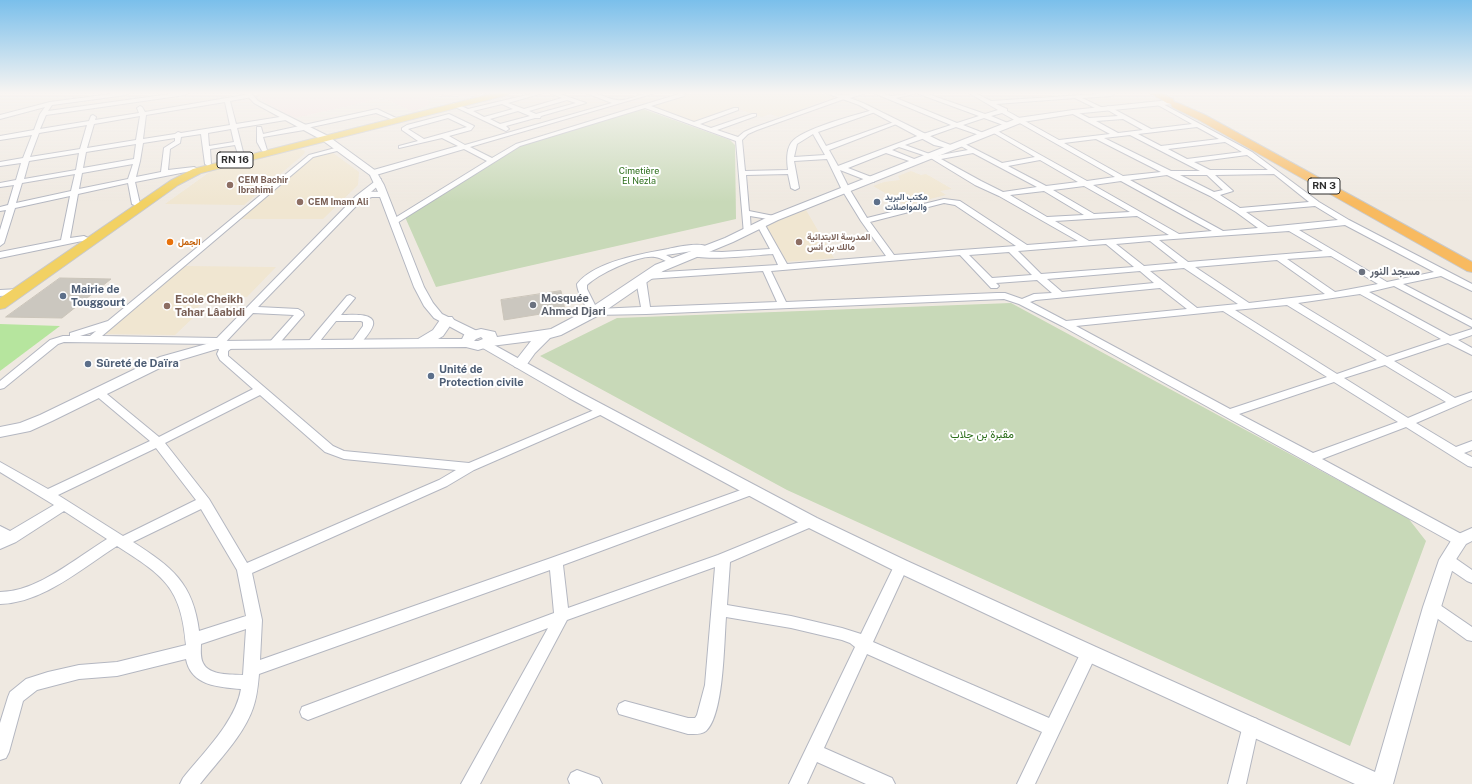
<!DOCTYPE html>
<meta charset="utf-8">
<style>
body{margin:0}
canvas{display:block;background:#efe9e1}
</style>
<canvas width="1472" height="784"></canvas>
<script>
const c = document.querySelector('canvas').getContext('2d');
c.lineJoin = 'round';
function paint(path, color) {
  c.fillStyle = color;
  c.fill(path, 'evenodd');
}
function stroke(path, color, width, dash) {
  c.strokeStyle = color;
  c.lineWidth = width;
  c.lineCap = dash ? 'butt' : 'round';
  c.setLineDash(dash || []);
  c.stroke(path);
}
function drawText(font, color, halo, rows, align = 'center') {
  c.font = font + ' "Public Sans",Vazirmatn,sans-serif';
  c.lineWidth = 4;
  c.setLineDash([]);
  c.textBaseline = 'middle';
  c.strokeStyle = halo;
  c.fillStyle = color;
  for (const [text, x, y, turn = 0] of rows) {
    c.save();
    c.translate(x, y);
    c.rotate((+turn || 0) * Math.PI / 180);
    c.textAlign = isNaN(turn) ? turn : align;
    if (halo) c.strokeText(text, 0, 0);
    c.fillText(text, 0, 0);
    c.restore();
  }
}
paint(new Path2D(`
 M692,93H821L836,97L779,117L770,114L762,117L735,108L693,122L648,106Z
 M298,148L305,151L304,154L244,205L165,204L218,166Z
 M333,153L359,172L358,185L323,219H239L314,154Z
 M911,171L921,175L926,174L952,189L940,191L946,195L906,205L873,186L884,182L900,180L898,176Z
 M806,210L834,258L783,262L765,226L770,223Z
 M181,266L276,267L247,297H213L211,299H207L192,313L197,314L175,335L104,334Z`), '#f0e6d1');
paint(new Path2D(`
 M256,93H485L465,97L445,94L427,99L430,103L427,106L412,111L383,98L295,118L264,102Z`), '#f5dfe0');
paint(new Path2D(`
 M0,324L60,326L0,371Z`), '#b6e59e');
paint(new Path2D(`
 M643,109L730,140L735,145L736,219L436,287L405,217L519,146Z
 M1011,303L1408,518L1426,541L1350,746L787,490L540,356L617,318Z`), '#c8d9b8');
const building = new Path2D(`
 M60,278L111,279L62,318L6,317Z
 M561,291L565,310L504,320L501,300Z`);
paint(building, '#cbc7bf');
stroke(building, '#cbc5ba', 1);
const minor = new Path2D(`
 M118,93H129L126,95L52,105L48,111L177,93H188L185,95L46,115L40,129L89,121L91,116L93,115L96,117L95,120L139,113L137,108L140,106L142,107L145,112L250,94L252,95V97L230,101L236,124L286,116L289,118L286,120L237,128L244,156L243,157H239L235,145L210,149L211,164L208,166L205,164L201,134L181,137L180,143L170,149L168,170L194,167L198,169L196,170L135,182L140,204L136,206L132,204L128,183L78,194L70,238L84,236L88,238L87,240L0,258V252L61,240L70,196L15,208L4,243L0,246V230L6,210L0,211V207L8,205L14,185L0,187V183L16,180L21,163L0,166V162L23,158L32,135L0,140V136L34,130L40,114L45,107L0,119V115L50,102ZM225,102L230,125L181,133L178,132L175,134L143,139L146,115ZM140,116L136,140L87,148L94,124ZM87,125L80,149L30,157L39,133ZM231,129L234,142L209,146L208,133ZM175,138V141L164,148L161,172L136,177L140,161L143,143ZM136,144L134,159L83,168L86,152ZM79,153L76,170L24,179L29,161ZM133,164L128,179L79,189L82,173ZM75,174L71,191L16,203L22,183Z
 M535,93H543L508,103L524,109L562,98L550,93H557L586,103L541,116L540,118H535L506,126L509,129L506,131L451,105L454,103L468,109ZM567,100L576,103L536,114L529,111ZM502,104L513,109L484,117L473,111ZM518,111L530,116L500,124L490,119Z
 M586,93C597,91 606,99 617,100C629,102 642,91 655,93L470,147L492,158L516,144L682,93L685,95L684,96L651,106L694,122L734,108H738V110L700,124L711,128L752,114H756V116L717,130L738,137L744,132L753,128L843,96H847V98L757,130L748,134L742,140L745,171L788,170C787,161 786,151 791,143C800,129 856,115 873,110L878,111L818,132L826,146L894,122L899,123L829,150L838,166L920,135L951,125L876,94L875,93H882L891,96L915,93L914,94L896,98L957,123L979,116L919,94L918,93H925L985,114L998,110L969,93H975L991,101L1113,93L1114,94L1111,96L1082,98L1103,108V110L1101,111L1075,98L996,104L1007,109V111L1059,140L1110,134L1071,113V111L1073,110L1089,118L1118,116L1106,109L1105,108L1108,106L1151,129L1192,124L1156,104L1161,103L1252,152L1319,202L1349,220L1472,284V291L1441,276L1403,284L1472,320V327L1394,286L1369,292L1450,336L1472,329V335L1458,340L1472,348V355L1448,343L1394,361L1455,398L1472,392V399L1416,423L1456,447L1472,441V450L1464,453L1472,457V467L1468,466L1406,427L1322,459L1465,536L1467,540L1465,544L1460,545L1455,544L1062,326L1019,304L1004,299L646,314L594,315C587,313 577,291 577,284C595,261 642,254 668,249C677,247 701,242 707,247L706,249L666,255L677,261L676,263L673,264C667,262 662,258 655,257C640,254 598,274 587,285V289L597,309L641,307L636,280L641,277L646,280L650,307L777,302L763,271L647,279L643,276L647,273L778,265L773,254C758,255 698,262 690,254L694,251L722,252L770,249L757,225L761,223L765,225L787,264L886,256L861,221L842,190L827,159L794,161L799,188L795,190L791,188L788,174L746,175L749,211L774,216L778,218L774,220L750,216L751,232L747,234H744L736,141L645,108L520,146L397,223H394L390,221L487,161L464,149L376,175H370V171L458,146L442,138L399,148V146L418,141L402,130V128L407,125L449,114L474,126L471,130L449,136L465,145L612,103ZM1002,113L1115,177L1087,181L994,129L991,131L992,132L1035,157L1002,163L961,142L958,144L959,145L968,150L935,156L905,145L956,127L982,136H986V134L963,125L984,118L1006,126H1010V124L991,116ZM448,118L467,127L424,139L408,129ZM1123,119L1143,130L1118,133L1096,121ZM1197,127L1219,139L1161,146L1138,134ZM813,134L825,155L794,157L797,144ZM1130,135L1200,171H1171L1104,138ZM1096,139L1161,172L1123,176L1064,143ZM1225,142L1242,152L1187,159L1168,149ZM899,147L929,157L975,185L999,196L1078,241L1027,245L960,201L944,199L867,218L850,190L840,170L871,182H874V178L848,168L886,153L915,163H919V161L892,150ZM973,153L1037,187L1003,192L981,181L941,159ZM1247,155L1268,170H1210L1194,162ZM1040,160L1078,182L1046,186L1008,166ZM1274,174L1309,202L1240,208L1220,195L1233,191L1215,175ZM1167,175L1210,196L1236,212L1258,228L1223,231L1130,180ZM1180,175H1207L1223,190L1214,192ZM1121,181L1212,231L1179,234L1093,185ZM1084,186L1130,212L1094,214L1053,190ZM1044,191L1084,215L1047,217L1010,195ZM944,203L955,205L1016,246L894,255L870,222ZM1315,206L1338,220L1268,227L1246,212ZM1137,216L1169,235L1089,241L1055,221ZM1345,225L1434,272L1387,282L1299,230ZM1289,231L1323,251L1188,262L1159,240ZM1150,241L1178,263L1144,266L1116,244ZM1106,244L1134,267L1041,274L1018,251ZM1009,252L1032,275L992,278L969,255ZM960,255L991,288H997L999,286L996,283L1037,280L1052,293L1034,294L1022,299L1005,293H997L786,302L771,271ZM1331,256L1378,284L1335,292L1287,259ZM1277,260L1325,294L1249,303L1195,267ZM1184,268L1238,304L1197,308L1150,271ZM1140,271L1154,283L1062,292L1047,279ZM1160,288L1187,309L1066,321L1030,302L1036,300ZM1360,294L1441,339L1387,357L1298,303ZM1287,305L1377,360L1337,374L1235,310ZM1223,311L1327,377L1230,409L1076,326ZM1385,365L1446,402L1408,418L1344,378ZM1334,382L1398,422L1313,453L1239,414Z
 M377,109L396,118L391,119L376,113L307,128L304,130L263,137L267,150L264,152L262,151L257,142V127H261L263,134Z
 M339,147L341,148V150L313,157L102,336L217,338L356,196L378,179H381V183L362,200L258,307L298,309L303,312L304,315L302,317L277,346L273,347L268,344L294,315L253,313L221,347L228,342H236L237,344L228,351V356L333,446L344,451L469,463L599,408H607L609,410L607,412L474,470L447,486L252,573L262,620L260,660L551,558L752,486L757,487L758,490L757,493L563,565L568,608L718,555L806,519L811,517L816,519L818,522L816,525L730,562L727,605L791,616L842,628L861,634L896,562L901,561L906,562L908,566L873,642L1049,718L1083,648L1089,646L1095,648L1097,653L1035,784H1017L1042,732L867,654L824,748L892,778L895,784H866L817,762L807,784H789L855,647L850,643L842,640L791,628L726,617C724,641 724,715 706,731C701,735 694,734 688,734L619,714L617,709L619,704L625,701L688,718H695L697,715L705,685L715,567L567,620L480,784H461L548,628L308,720L302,717L300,712L302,707L554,613L550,570L259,674C258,685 257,697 253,708C244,735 218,761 200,784H180L183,778C203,753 236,721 241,689C219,687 191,686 186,659L117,676L79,679L37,690L23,701L9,752L6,758L0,760V723L8,697L10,692L26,679L48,672L79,665L117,662L186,645C181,587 164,576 117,546C82,568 43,603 0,604V592C37,592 76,558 107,539L64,511L16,542L0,549V526L10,531L54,505L0,472V462L48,489L150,441L94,394L92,392L94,390H102L159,437L253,389L220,360L217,354L220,347H213V344L64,342L58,344L4,388L0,389V381L50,340L63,336H70V333L108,321L309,155ZM96,331L90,336H80ZM260,395L325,452L344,459L456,470L439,480L247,563L209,499L165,443ZM156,448L196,500L123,536L58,495ZM201,509L237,570L246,616L199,631C193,583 172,567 133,542ZM246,629L243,675C231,674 209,676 203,663C200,657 201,649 201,644Z
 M350,295L355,298L341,315C349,315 376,312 373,325C371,332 363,340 359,346L355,347L350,344L363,326V322L361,321H336L316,346H308L307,344L308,342L347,296Z
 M1447,555L1452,556L1472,570V583L1467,581L1442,564L1440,560L1442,556Z
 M1432,601L1437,603L1472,627V641L1467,640L1427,611L1425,607L1427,603Z
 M1251,717L1257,719L1259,725L1246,784H1228L1243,725L1245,719Z
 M577,770L599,778L602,784H570L568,779L571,773Z`);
const tertiary = new Path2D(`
 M245,93H251L258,101L328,136L376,171L384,185L424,287L433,303L442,314L477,331L479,334L477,337H469L434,318L424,306L414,287L380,197H372L359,201L355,198C360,193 371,191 378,192L370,175L322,140L254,103Z
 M826,93C832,92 838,96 845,95C851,94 857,93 864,93L863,94L850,98L863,103L940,141L956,147L952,149L934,145L859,105Z
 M19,289L23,290L24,292L23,294L0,296V290Z
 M485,340L579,392L817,518L907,561L1096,647L1375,772L1423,607L1439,560L1454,536L1472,528V541L1466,544L1455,561L1441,607L1393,784H1355L1082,659L895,571L805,526L569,398L481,347L479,344L481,341Z`);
const secondary = new Path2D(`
 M1170,100H1173V104L1073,114L1023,122L778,220L733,242L663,271L599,315L561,335L550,338L535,353L525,367L520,368L515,367L513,364L531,341L491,346L478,350L466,347L217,349L170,363L52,421L30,431L0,437V427L20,423L40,415L160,357L217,341L418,339L433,330L442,317H452L454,320L443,336L438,339H462L465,333L481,329L495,332L497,337L551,329L589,309L655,265L725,238L770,216L1018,118L1073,110ZM481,337L483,339L478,341H474L476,339Z`);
const primary = new Path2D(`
 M495,93H508L507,95L201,173L178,185L5,308L0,309V298L170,181L193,169Z`);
const trunk = new Path2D(`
 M1150,93H1161L1173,99L1174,102L1178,103L1205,115L1472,262V272L1467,271L1197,119L1172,107L1171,104L1167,103Z`);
stroke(minor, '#b4b7c1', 2);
stroke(tertiary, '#b4b7c1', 2);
stroke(secondary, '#b4b7c1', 2);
stroke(primary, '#c9c9c9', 2);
stroke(trunk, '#c9c9c9', 2);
paint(minor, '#fff');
paint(tertiary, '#fff');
paint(secondary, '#fff');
paint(primary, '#f2d163');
paint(trunk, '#f8ba60');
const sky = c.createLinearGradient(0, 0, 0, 202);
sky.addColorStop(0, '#7abfeb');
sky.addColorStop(0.46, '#f8f5f2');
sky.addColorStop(1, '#f8f5f200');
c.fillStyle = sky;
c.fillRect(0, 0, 1472, 202);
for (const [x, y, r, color] of [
 [230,185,4,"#8d6e63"],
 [300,202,4,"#8d6e63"],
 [877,202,4,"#5c6f8a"],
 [170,242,4,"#e8710a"],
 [799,242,4,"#8d6e63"],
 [1362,272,4,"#6b7280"],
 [63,296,4,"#5c6f8a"],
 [533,305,4,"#6b7280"],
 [167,306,4,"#8d6e63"],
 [88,364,4,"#5c6f8a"],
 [431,376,4,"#5c6f8a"]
]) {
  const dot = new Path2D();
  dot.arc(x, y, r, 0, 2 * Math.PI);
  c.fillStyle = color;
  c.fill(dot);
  stroke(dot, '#fff', 1.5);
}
drawText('9px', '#2c6e1b', '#fff', [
 ["Cimetière",639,171],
 ["El Nezla",639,181]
]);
drawText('bold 9px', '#785e54', '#fff', [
 ["CEM Bachir",238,180],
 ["Ibrahimi",238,190],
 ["CEM Imam Ali",308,202],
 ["المدرسة الابتدائية",807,237],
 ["مالك بن أنس",807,247]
], 'left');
drawText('bold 9px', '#4e5e75', '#fff', [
 ["مكتب البريد",885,197],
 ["والمواصلات",885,207]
], 'left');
drawText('bold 9px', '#c56008', '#fff', [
 ["الجمل",178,242]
], 'left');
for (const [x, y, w] of [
 [235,160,36],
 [1324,186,32]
]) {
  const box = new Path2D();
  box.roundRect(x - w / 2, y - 8, w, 16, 3);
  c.fillStyle = '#fff';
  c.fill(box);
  stroke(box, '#2e2e2e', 1);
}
drawText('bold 10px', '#2e2e2e', null, [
 ["RN 16",235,160],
 ["RN 3",1324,186]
]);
drawText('bold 11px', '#5b616d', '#fff', [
 ["مسجد النور",1370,272],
 ["Mosquée",541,299],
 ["Ahmed Djari",541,312]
], 'left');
drawText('bold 11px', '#4e5e75', '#fff', [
 ["Mairie de",71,290],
 ["Touggourt",71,303],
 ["Sûreté de Daïra",96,364],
 ["Unité de",439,370],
 ["Protection civile",439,383]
], 'left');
drawText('bold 11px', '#785e54', '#fff', [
 ["Ecole Cheikh",175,300],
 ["Tahar Lâabidi",175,313]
], 'left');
drawText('11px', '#2c6e1b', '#fff', [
 ["مقبرة بن جلاب",982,435]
]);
</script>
